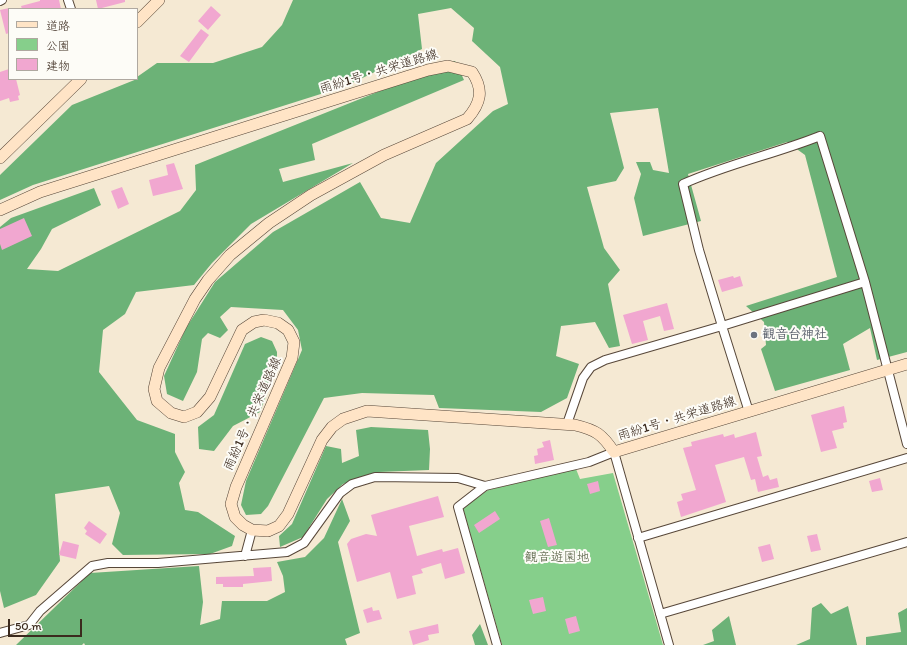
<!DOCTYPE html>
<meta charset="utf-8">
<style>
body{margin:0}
#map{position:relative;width:907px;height:645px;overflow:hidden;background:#f5e9d3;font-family:Itim,"Klee One",sans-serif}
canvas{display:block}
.legend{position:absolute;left:8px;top:8px;width:130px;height:72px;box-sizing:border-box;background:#fdfcf7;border:1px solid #afa8a0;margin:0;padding:5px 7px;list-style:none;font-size:12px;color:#3b2a1e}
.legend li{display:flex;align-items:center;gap:8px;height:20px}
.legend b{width:20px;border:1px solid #afa8a0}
.scale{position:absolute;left:8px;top:619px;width:74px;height:18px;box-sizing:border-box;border:2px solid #3b2a1e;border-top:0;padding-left:5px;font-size:12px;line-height:14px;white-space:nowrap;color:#3b2a1e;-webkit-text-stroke:3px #fdfcf7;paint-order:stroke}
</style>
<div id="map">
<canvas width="907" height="645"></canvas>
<ul class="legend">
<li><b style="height:5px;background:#ffe4c6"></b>道路</li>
<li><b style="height:11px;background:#86cf8b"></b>公園</li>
<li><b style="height:11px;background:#f1a7d0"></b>建物</li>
</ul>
<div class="scale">50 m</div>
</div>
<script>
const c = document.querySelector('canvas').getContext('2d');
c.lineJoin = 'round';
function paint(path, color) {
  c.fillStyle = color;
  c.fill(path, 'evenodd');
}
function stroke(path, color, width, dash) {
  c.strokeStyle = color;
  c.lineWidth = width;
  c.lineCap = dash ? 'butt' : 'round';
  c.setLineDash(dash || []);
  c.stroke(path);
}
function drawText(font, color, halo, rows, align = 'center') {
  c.font = font + ' Itim,"Klee One",sans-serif';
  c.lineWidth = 4;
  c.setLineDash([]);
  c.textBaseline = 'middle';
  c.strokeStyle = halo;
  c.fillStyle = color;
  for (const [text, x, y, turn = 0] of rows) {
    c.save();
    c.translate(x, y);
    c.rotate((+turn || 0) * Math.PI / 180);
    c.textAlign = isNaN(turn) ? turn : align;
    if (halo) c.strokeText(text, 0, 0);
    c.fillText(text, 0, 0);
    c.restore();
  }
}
paint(new Path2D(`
 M576,469L580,479L613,473L663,645H502L463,508L488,490Z`), '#86cf8b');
paint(new Path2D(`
 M293,0H907V352L877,360L870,328L843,344L850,370L775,391L761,349L766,345L764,322L746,306L837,277L805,155L787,142L688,174L701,221L643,236L634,198L641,174L636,162H650L653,170L669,173L658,108L610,113L624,168L616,181L587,187L604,248L620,270L608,284L620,346L609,348L595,322L561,326L556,356L579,364L567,398L541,412L439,408L434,395L362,393L324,398L268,506L261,514L246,515L241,505L246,481L302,350L298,330L283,310L231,307L220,317L228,330L220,338L208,333L202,339L197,372L183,401L167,394L164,376L186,328L215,282L273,232L360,182L381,218L410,223L436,163L493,111L508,104L500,67L472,41L474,28L451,8L418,14L422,49L346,86L33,185L0,200V175L72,105L137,79V77L157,63H213L262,47L282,25Z
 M455,61L464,80L312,144L315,160L279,169L283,182L353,163L251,224L212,263L194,285L136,292L125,314L103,330L99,372L137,420L175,434V452L185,472L179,483L185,510L198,512L235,536L232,546L210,554L123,555L112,544L120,513L109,486L55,494L60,561L36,595L4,608L0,591V227L11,218L94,188L101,205L52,229L41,249L27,269L58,271L180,211L196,190L195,165Z
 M261,337L272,341L277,352V367L260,412L233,426L214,451L199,449L198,427L214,415L245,344Z
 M371,427L428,430L430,449L429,470L379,472L343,484L327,499L303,537L280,547L279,536L292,524L326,446L341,449L342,463L359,456L356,430Z
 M342,499L350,521L338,542L360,633L345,639L347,645H85L84,643L82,645H16L90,573L199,566L203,602L200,625L220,619L222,601H267L285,592L283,576L277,562L305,557L324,538Z
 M821,603L831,614L848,606L857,645H796L810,639L812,608Z
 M907,608V645H866V637L901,632L898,613Z
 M729,616L736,645H703L714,641L712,630Z
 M480,624L488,645H475L472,635Z`), '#6cb277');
paint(new Path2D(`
 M40,0H59L61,9H22L21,6L40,1Z
 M96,0H125V2L98,9Z
 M211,6L221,15L208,30L198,21Z
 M9,8V33L6,34L0,10Z
 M201,29L209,35L189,62L180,56Z
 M9,69V79H16L20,95L18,96L19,100L10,102L9,98L0,101V72Z
 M174,163L183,189L153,196L149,180L168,175L166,165Z
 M122,187L129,204L118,209L111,191Z
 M24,218L32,236L2,250L0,244V229Z
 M733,276L734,278L740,276L743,286L722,292L718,280Z
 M667,303L674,329L664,331L660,316L643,321L648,340L632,344L623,315Z
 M844,406L847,422L843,423L844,428L832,431L837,448L821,452L811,415Z
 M756,432L762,456L757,457L763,477L768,475L770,480L777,478L779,487L758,492L755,479L751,480L744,457L715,465L726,502L681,517L677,502L683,500L681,494L696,490L683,448L692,446L691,442L723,434L724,437L734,434L735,438Z
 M550,440L554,460L535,464L534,456L538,455L537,449L544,447L542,442Z
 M880,478L883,490L872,492L869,481Z
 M598,481L600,491L590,494L587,484Z
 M438,496L444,517L409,526L417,556L442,549L443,552L458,548L465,573L445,579L441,563L421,569L423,573L412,576L416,594L397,599L390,572L357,582L347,544L351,539L366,534L377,536L371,515Z
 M495,511L500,519L479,533L474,525Z
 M549,518L557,545L548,547L540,521Z
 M89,521L107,534L100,544L85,534L87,531L84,528Z
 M817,534L821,550L811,552L807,536Z
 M63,541L79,545L76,559L59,555Z
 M770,544L774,559L762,562L758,547Z
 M271,567L272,581L243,584V587H223V584H216V577L254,576L253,568Z
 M543,597L546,611L533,614L529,600Z
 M372,607L373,611L379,610L382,619L367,623L363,610Z
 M576,616L580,631L569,634L565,619Z
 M438,624L439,633L428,635L429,640L413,645L409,631Z`), '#f1a7d0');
const street = new Path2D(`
 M68,0L71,9
 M0,1L2,0
 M865,282L722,326L699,250L683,184C727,164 775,154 820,136L865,282L907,444
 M567,424L583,378L591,367L605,360L722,326L749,412
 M638,538L907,458
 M245,556L252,530
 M660,614L907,542
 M0,633L29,625L40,611L92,566L108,563H158L287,552L304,543L340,493L352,484L375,477L458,478L485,486
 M497,645L458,507L485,486L589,462L614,452L669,645`);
const secondary = new Path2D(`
 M137,22L159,0
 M0,158L81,79
 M0,210L40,192L428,70L448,66L472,72C484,90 481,103 467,119L384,155L311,195L269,223L230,255L208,280L195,299L159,368L154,389L157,401L171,413L184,417L197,412L210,397L242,330L254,322L264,320L278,323L288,330L294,342L292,358L236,487L231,504L235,517L243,525L252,530L268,531L279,526L288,514L322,440L332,427L343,419L367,411L575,425C596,430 602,434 614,452L907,364`);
stroke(street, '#574739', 10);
stroke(secondary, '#574739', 12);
stroke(street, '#fff', 8);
stroke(secondary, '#ffe4c6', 11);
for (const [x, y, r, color] of [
 [754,335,4,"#6b7280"]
]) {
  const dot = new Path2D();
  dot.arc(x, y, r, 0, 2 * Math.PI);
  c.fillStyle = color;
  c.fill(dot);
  stroke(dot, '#fdfcf7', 1.5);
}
drawText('13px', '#3b2a1e', '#fdfcf7', [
 ["雨紛1号・共栄道路線",379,72,-17],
 ["雨紛1号・共栄道路線",253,414,-66],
 ["雨紛1号・共栄道路線",677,419,-17]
]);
drawText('bold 13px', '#5b616d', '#fdfcf7', [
 ["観音台神社",762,335]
], 'left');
drawText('13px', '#525c3f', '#fdfcf7', [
 ["観音遊園地",557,558]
]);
</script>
